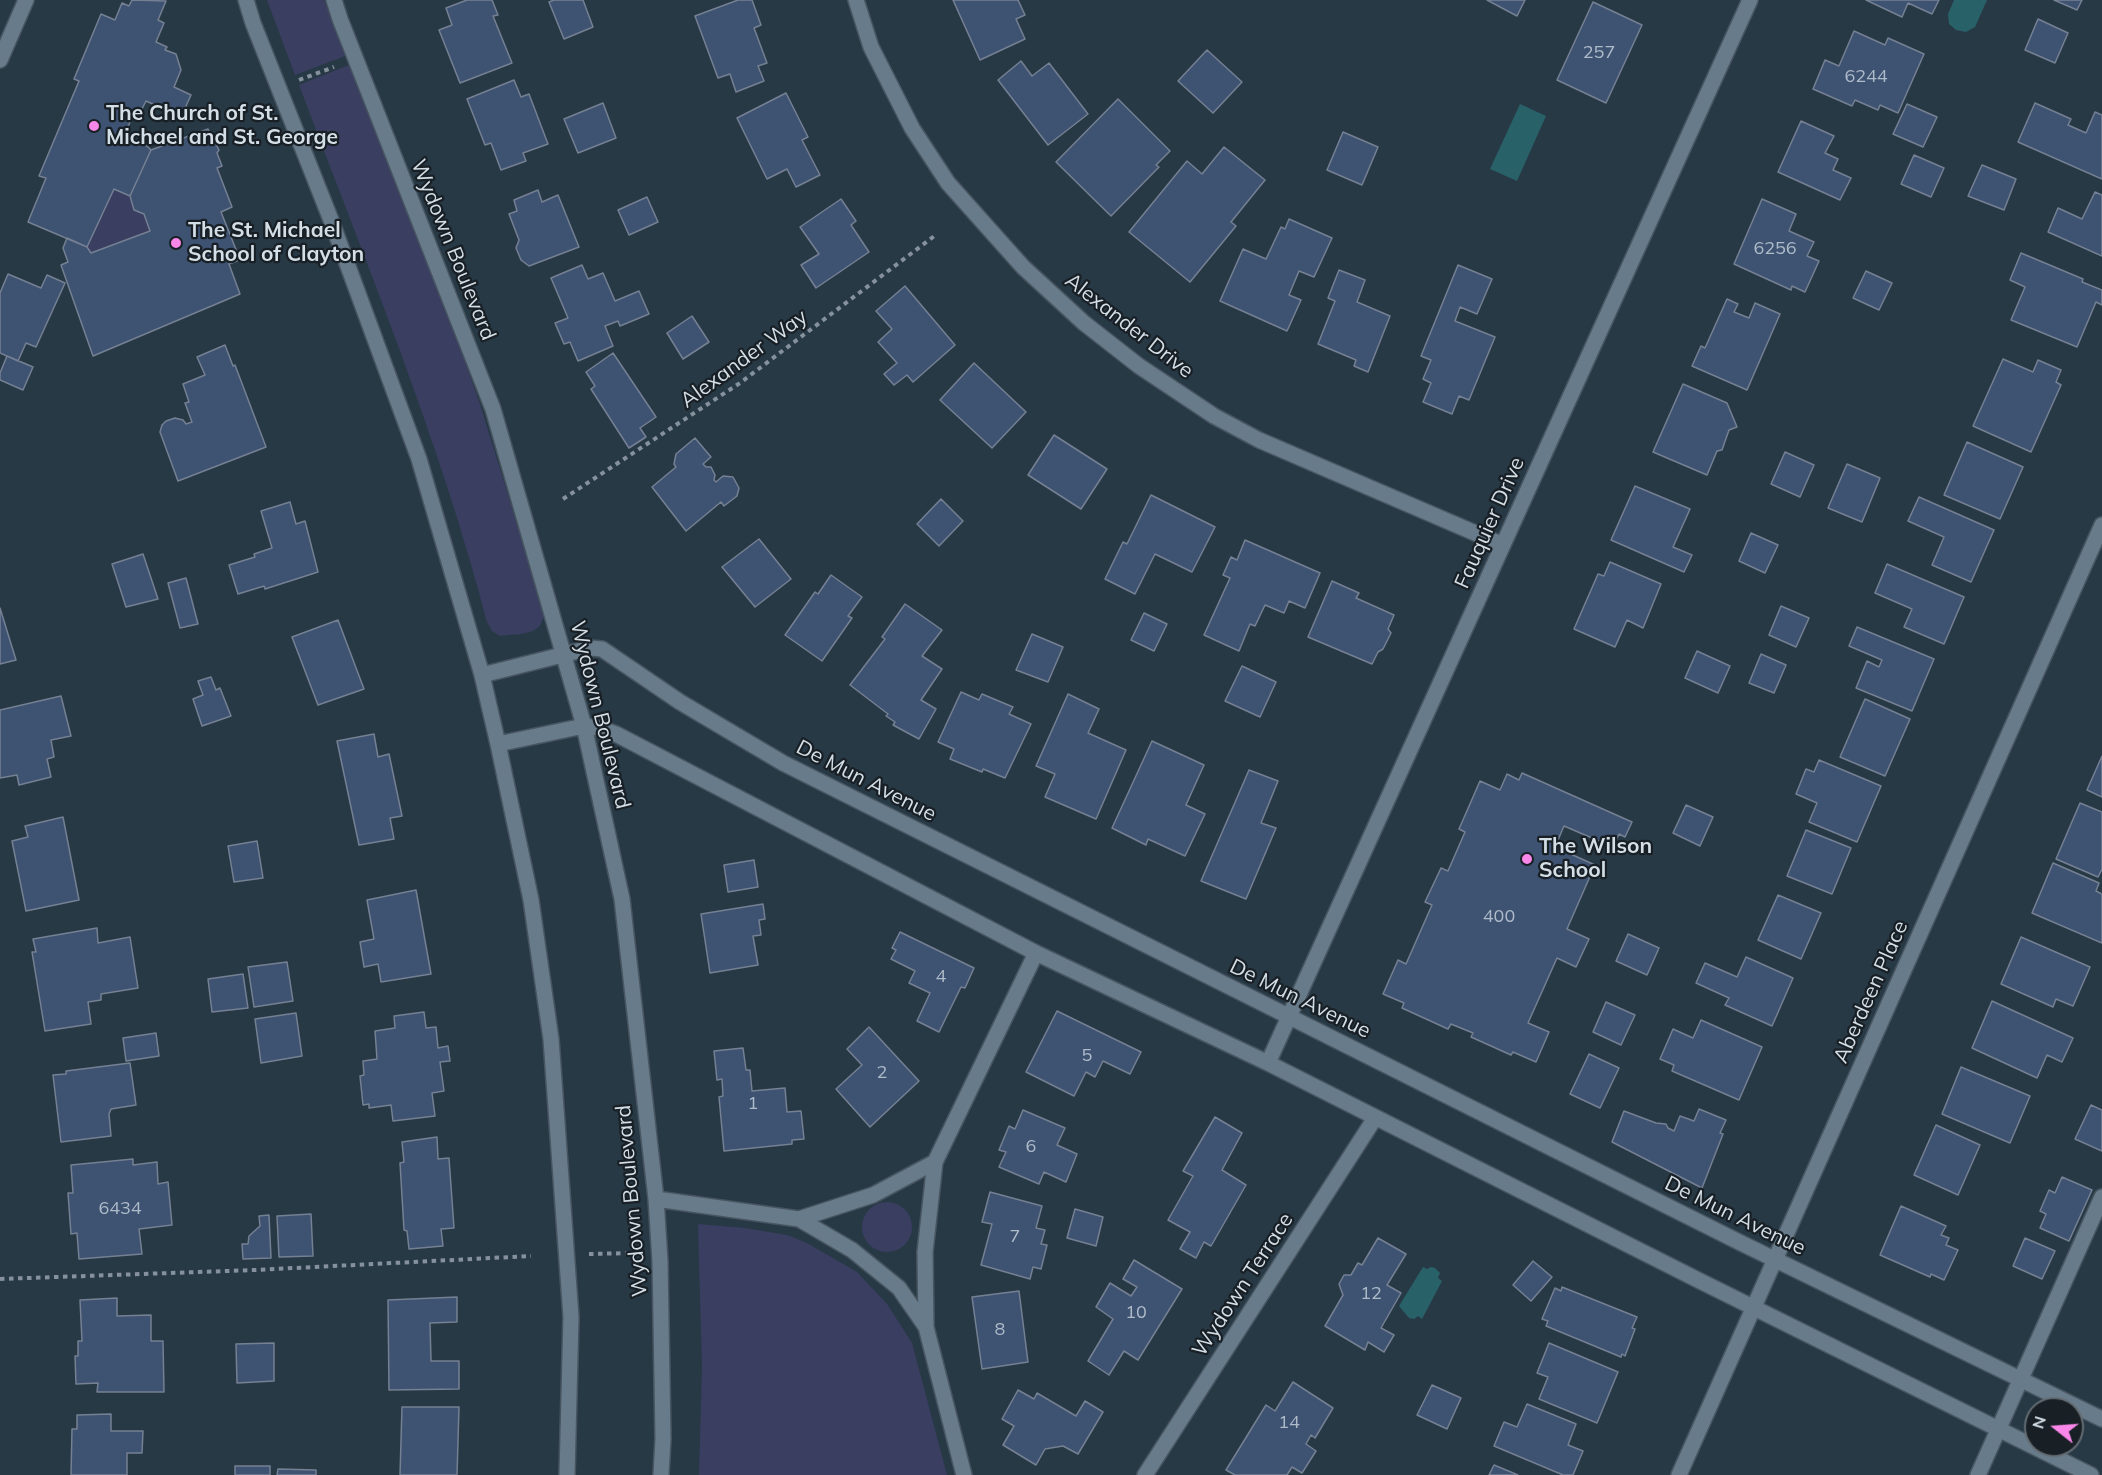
<!DOCTYPE html>
<style>
body{margin:0}
#map{position:relative;width:2102px;height:1475px;overflow:hidden;background:#283946;font-family:Mulish,sans-serif}
canvas{display:block}
.north{position:absolute;left:2024px;top:1397px;width:60px;height:60px;box-sizing:border-box;background:#181f25;border:2px solid #636b72;border-radius:50%;rotate:287deg;font-size:16px;font-weight:700;line-height:24px;text-align:center;color:#d3dee6}
.north::after{content:'';display:block;margin:auto;width:21px;height:27px;background:#f987e9;clip-path:polygon(50% 0,100% 100%,50% 72%,0 100%)}
</style>
<div id="map">
<canvas width="2102" height="1475"></canvas>
<div class="north">N</div>
</div>
<script>
const c = document.querySelector('canvas').getContext('2d');
c.lineJoin = 'round';
function paint(path, color) {
  c.fillStyle = color;
  c.fill(path, 'evenodd');
}
function stroke(path, color, width, dash) {
  c.strokeStyle = color;
  c.lineWidth = width;
  c.lineCap = dash ? 'butt' : 'round';
  c.setLineDash(dash || []);
  c.stroke(path);
}
function drawText(font, color, halo, rows, align = 'center') {
  c.font = font + ' Mulish,sans-serif';
  c.lineWidth = 4.5;
  c.setLineDash([]);
  c.textBaseline = 'middle';
  c.strokeStyle = halo;
  c.fillStyle = color;
  for (const [text, x, y, turn = 0] of rows) {
    c.save();
    c.translate(x, y);
    c.rotate((+turn || 0) * Math.PI / 180);
    c.textAlign = isNaN(turn) ? turn : align;
    if (halo) c.strokeText(text, 0, 0);
    c.fillText(text, 0, 0);
    c.restore();
  }
}
paint(new Path2D(`
 M267,0H324L345,56L295,75Z
 M349,65L450,319L480,404L544,612C543,637 519,633 500,636L492,631L487,622C439,438 366,263 299,85Z
 M114,189L130,196L134,210L144,214L150,231L91,253L87,247Z
 M862 1227a25 25 0 1 1 50 0a25 25 0 1 1-50 0Z
 M698,1224L745,1228L787,1235L807,1243L857,1272L887,1304L912,1343L947,1475H699L702,1367Z`), '#3a3e61');
paint(new Path2D(`
 M1954,0H1987L1975,27L1966,32L1956,30L1949,24L1948,14Z
 M1520,104L1546,116L1517,181L1490,169Z
 M1423,1267L1427,1269L1431,1267L1435,1268L1440,1273L1438,1278L1442,1281L1422,1319L1418,1316L1414,1319L1409,1318L1399,1306Z`), '#296168');
const building = new Path2D(`
 M132,0L166,1L158,20L164,23L156,42L167,47L165,50L176,54L181,70L174,87L191,95L181,117L146,101L141,111L136,108L124,136L147,146L151,150L130,196L114,189L87,247L28,222L46,178L39,176L79,81L74,79L101,14L115,20L122,3L129,6Z
 M467,0H492L498,15L493,16L512,63L460,83L439,30L452,25L446,8Z
 M554,0H583L593,27L564,39L549,2Z
 M738,0H752L761,25L754,28L767,63L758,66L764,81L736,92L730,74L718,78L695,16Z
 M953,0H1018L1025,15L1016,19L1025,39L980,60Z
 M1487,0H1525L1517,16Z
 M1866,0H1939L1932,14L1908,3L1902,17Z
 M2054,0H2082L2077,10Z
 M1593,2L1642,25L1606,103L1557,80Z
 M2038,19L2068,33L2055,63L2025,50Z
 M1854,31L1885,45L1888,38L1924,54L1898,113L1880,105L1878,110L1855,100L1852,106L1813,89L1825,60L1839,66Z
 M1207,50L1242,82L1213,113L1178,81Z
 M1021,61L1032,76L1049,63L1088,114L1048,145L998,80Z
 M514,80L521,97L529,94L548,144L523,153L526,161L501,170L491,143L485,145L467,99Z
 M786,93L808,137L802,140L820,175L796,187L787,169L767,179L737,118Z
 M1118,99L1170,151L1156,165L1159,167L1111,216L1056,162Z
 M603,103L616,138L578,153L564,119Z
 M2035,103L2071,119L2068,125L2086,133L2095,112L2102,115V179L2018,142Z
 M1907,104L1937,117L1923,147L1893,134Z
 M1801,121L1834,136L1825,153L1838,159L1833,170L1851,178L1840,200L1778,172Z
 M208,129L219,150L217,153L222,166L217,168L232,207L221,212L239,257L237,261L229,264L240,294L93,356L61,265L68,262L63,248L67,238L87,247L91,253L150,231L144,214L134,210L130,196L151,150Z
 M1343,132L1378,147L1362,185L1327,170Z
 M1224,147L1265,180L1231,222L1236,226L1190,282L1129,232L1187,161L1202,174Z
 M1914,155L1944,168L1931,197L1901,184Z
 M1982,165L2016,179L2004,210L1968,196Z
 M538,190L542,202L558,195L579,247L529,266L521,260L516,248L519,240L509,214L517,211L514,200Z
 M2095,192L2102,195V256L2048,232L2058,208L2082,219Z
 M647,197L658,222L629,235L618,210Z
 M841,199L856,221L851,225L869,252L816,288L801,265L819,254L800,227Z
 M1762,199L1796,214L1789,231L1814,242L1807,256L1819,261L1805,292L1792,286L1791,290L1734,264Z
 M1289,219L1332,238L1314,277L1299,271L1289,295L1301,300L1287,331L1220,301L1243,249L1266,259L1281,227L1285,229Z
 M2021,253L2083,279L2082,282L2102,290V305L2096,302L2077,347L2011,320L2025,287L2010,280Z
 M582,265L588,279L603,273L615,301L639,291L649,314L620,326L618,321L605,326L613,346L578,361L570,342L564,344L555,323L568,318L551,278Z
 M1458,265L1492,279L1477,314L1460,307L1455,321L1495,337L1469,400L1459,396L1452,414L1423,402L1431,383L1423,379L1431,360L1421,356Z
 M1339,270L1365,280L1357,302L1390,316L1368,372L1354,366L1356,360L1318,344L1335,301L1328,298Z
 M1866,271L1892,283L1879,310L1853,298Z
 M8,274L41,288L47,275L65,283L36,347L26,343L18,361L0,353V293Z
 M905,286L955,345L913,382L907,375L894,385L884,374L897,363L878,342L892,329L876,311Z
 M1727,299L1738,304L1734,312L1749,318L1755,303L1780,314L1747,390L1692,366L1701,346L1705,348Z
 M692,316L709,342L683,359L667,333Z
 M225,345L233,366L235,365L266,447L178,481L160,432L162,425L166,421L175,418L183,420L186,424L192,422L185,403L189,402L183,384L205,375L197,357Z
 M613,353L656,417L640,428L646,437L629,448L591,389L595,386L586,372Z
 M7,356L33,367L23,390L0,380V373Z
 M2003,359L2033,372L2038,360L2061,370L2056,382L2061,385L2031,452L1973,426Z
 M974,363L1026,412L992,448L940,400Z
 M1683,384L1727,403L1737,427L1729,430L1722,450L1717,451L1707,475L1653,452Z
 M1054,435L1107,469L1081,509L1028,475Z
 M695,438L711,457L703,464L706,467H711L715,475L714,480L716,482L723,476L733,477L739,488L737,496L724,506L721,502L686,531L652,487L676,467L674,464L676,454Z
 M1967,442L2023,467L2000,519L1944,495Z
 M1785,452L1814,465L1800,497L1771,484Z
 M1847,464L1880,478L1862,522L1828,508Z
 M1635,486L1690,509L1673,547L1692,555L1684,572L1611,540Z
 M1151,495L1215,527L1192,572L1155,554L1135,594L1105,579L1123,542L1127,544Z
 M1919,497L1994,530L1971,582L1932,565L1944,537L1908,521Z
 M941,499L963,521L939,546L917,524Z
 M290,502L296,524L305,521L318,572L265,589L264,586L238,594L229,565L255,557L254,554L272,548L261,511Z
 M1751,533L1778,545L1765,573L1739,561Z
 M759,539L791,579L755,607L722,567Z
 M1245,540L1320,573L1305,608L1289,601L1284,613L1265,605L1255,626L1250,624L1239,651L1204,635L1230,578L1223,575L1231,557L1237,560Z
 M143,554L158,599L126,607L112,564Z
 M1610,562L1661,584L1643,628L1627,620L1615,647L1574,629L1598,574L1604,576Z
 M1887,564L1964,597L1944,644L1904,627L1912,609L1875,593Z
 M831,575L862,597L848,616L852,618L822,661L785,635L815,592L818,594Z
 M186,578L198,624L180,628L168,583Z
 M1332,581L1359,593L1356,598L1394,615L1388,629L1391,633L1383,649L1378,652L1372,664L1308,637Z
 M905,604L942,630L922,656L942,669L921,700L936,709L919,739L893,725L895,722L886,716L888,714L850,685L885,639L882,637Z
 M1781,606L1809,618L1796,647L1769,635Z
 M0,608L16,660L0,664Z
 M1144,613L1167,624L1154,651L1131,640Z
 M338,620L364,689L318,705L292,637Z
 M1857,627L1934,659L1912,711L1856,688L1867,661L1879,667L1882,660L1849,646Z
 M1032,634L1063,647L1048,682L1016,670Z
 M1697,651L1730,666L1718,693L1685,678Z
 M1761,654L1786,665L1774,693L1749,683Z
 M1242,666L1276,682L1260,717L1225,701Z
 M211,677L216,690L220,688L231,716L202,726L193,699L203,695L198,681Z
 M961,692L979,700L982,694L1013,707L1009,714L1031,724L1005,778L983,769L982,772L950,759L954,749L938,742Z
 M1068,694L1099,709L1088,733L1126,750L1096,819L1045,797L1055,774L1036,766Z
 M61,696L71,736L51,740L54,757L47,759L51,777L19,785L17,775L0,778V710Z
 M1865,699L1910,719L1885,776L1840,757Z
 M374,734L378,757L389,754L402,816L390,818L394,839L359,845L337,741Z
 M1152,741L1204,765L1186,805L1205,814L1185,856L1148,839L1146,845L1112,828Z
 M2102,756V797L2087,790Z
 M1819,760L1881,786L1857,842L1809,822L1817,803L1796,794L1806,769L1814,772Z
 M1249,770L1278,781L1261,823L1276,828L1246,899L1201,881Z
 M1522,773L1632,822L1625,837L1619,834L1613,847L1564,826L1555,847L1595,865L1567,929L1589,939L1576,967L1557,958L1528,1023L1549,1032L1536,1062L1513,1052L1511,1055L1471,1037L1473,1033L1451,1024L1448,1029L1402,1008L1404,1003L1383,994L1398,960L1406,964L1432,905L1425,902L1441,868L1448,871L1465,832L1459,829L1480,781L1500,790L1507,774L1519,780Z
 M2080,803L2102,812V869L2098,877L2056,859Z
 M1686,805L1713,817L1700,846L1673,833Z
 M63,817L79,900L26,911L12,841L28,837L25,826Z
 M1806,830L1851,848L1832,894L1787,876Z
 M257,841L263,878L234,882L228,846Z
 M754,860L758,887L728,892L724,865Z
 M2053,863L2099,883L2096,891L2102,894V943L2032,913Z
 M416,890L431,974L381,982L378,964L364,967L360,942L374,939L367,900Z
 M1778,895L1821,913L1801,959L1758,940Z
 M763,904L765,919L759,920L761,935L753,936L758,965L710,973L701,914Z
 M97,928L98,943L130,937L138,988L101,994V1000L88,1002L91,1024L45,1031L32,952H36L33,939Z
 M900,932L974,968L965,988L961,987L939,1032L917,1021L930,993L909,983L915,971L891,959L896,950L892,948Z
 M1628,934L1659,948L1647,975L1616,961Z
 M2021,937L2090,967L2073,1006L2056,999L2053,1007L2001,984Z
 M1746,957L1793,978L1772,1026L1725,1005L1729,998L1696,983L1705,963L1737,977Z
 M287,962L293,1001L254,1007L248,967Z
 M243,974L248,1008L212,1012L208,979Z
 M1992,1001L2073,1038L2062,1062L2047,1055L2037,1078L1972,1048Z
 M1606,1002L1635,1015L1621,1045L1593,1032Z
 M1057,1011L1141,1052L1130,1074L1103,1061L1095,1077L1086,1072L1074,1096L1026,1072Z
 M424,1012L426,1028L436,1027L438,1048L448,1046L450,1061L440,1062L444,1091L432,1093L435,1116L393,1121L391,1105L369,1108V1104L363,1105L360,1076L364,1075L363,1061L377,1059L375,1031L395,1028L394,1016Z
 M296,1013L302,1056L261,1063L255,1019Z
 M1701,1020L1762,1047L1739,1100L1672,1071L1674,1065L1660,1059L1673,1029L1693,1038Z
 M869,1027L919,1081L870,1127L836,1089L862,1065L847,1049Z
 M156,1033L159,1056L126,1061L123,1038Z
 M743,1048L746,1070H750L752,1091L785,1088L787,1112L801,1111L804,1139L792,1140V1144L724,1151L719,1097L723,1096L722,1079L717,1080L714,1051Z
 M1589,1054L1619,1068L1600,1108L1570,1094Z
 M130,1063L136,1105L111,1109L109,1114L111,1136L61,1142L53,1075L66,1074V1071Z
 M1961,1067L2030,1096L2010,1143L1942,1114Z
 M2091,1105L2102,1110V1151L2075,1139Z
 M1699,1109L1726,1120L1720,1133L1723,1134L1702,1188L1612,1142L1624,1111L1656,1123L1666,1124L1668,1128L1674,1131L1680,1116L1694,1121Z
 M1023,1110L1065,1128L1057,1145L1077,1154L1066,1182L1044,1172L1039,1184L999,1167L1006,1152L999,1150L1009,1126L1015,1129Z
 M1215,1117L1242,1133L1222,1170L1246,1185L1211,1246L1204,1242L1196,1258L1180,1249L1190,1232L1168,1220L1193,1176L1183,1171Z
 M1936,1125L1980,1145L1958,1195L1914,1175Z
 M437,1137L438,1159L449,1158L454,1228L441,1229L443,1246L409,1249L407,1231L404,1230L400,1163L404,1162L402,1142Z
 M133,1159V1165L157,1162L158,1184L168,1182L172,1225L139,1229L142,1254L79,1259L77,1233L71,1234L68,1193H73L71,1165Z
 M2062,1177L2092,1190L2069,1241L2040,1228L2046,1214L2040,1211L2049,1190L2055,1193Z
 M990,1192L1042,1206L1036,1228L1045,1230L1041,1244L1047,1245L1041,1269L1033,1267L1030,1279L981,1265L992,1224L982,1222Z
 M1901,1206L1946,1226L1941,1235L1949,1238L1946,1245L1958,1250L1944,1280L1931,1274L1930,1277L1880,1255Z
 M1075,1209L1103,1217L1096,1246L1067,1238Z
 M311,1214L313,1256L279,1257L277,1216Z
 M269,1215L271,1258L243,1259L242,1244H248L249,1236L260,1226L259,1216Z
 M1378,1238L1406,1254L1387,1285L1401,1293L1381,1328L1394,1335L1384,1352L1368,1342L1365,1350L1325,1326L1343,1295L1339,1284L1344,1275H1351L1358,1263L1362,1265Z
 M2025,1238L2055,1251L2042,1279L2013,1266Z
 M1134,1260L1182,1289L1138,1360L1124,1351L1109,1375L1088,1361L1113,1319L1096,1307L1110,1283L1131,1296L1137,1287L1123,1279Z
 M1533,1261L1552,1277L1531,1301L1513,1285Z
 M1562,1287L1637,1317L1632,1328L1635,1329L1625,1356L1622,1354L1621,1357L1546,1326L1548,1321L1542,1319L1555,1288L1561,1291Z
 M1019,1291L1028,1362L982,1369L972,1297Z
 M457,1297V1322L430,1323L431,1361H459V1389L389,1390L388,1300Z
 M117,1298V1316L151,1315V1341H163L164,1392H97L98,1383L76,1384L75,1356H78V1341H82L80,1300Z
 M274,1343V1381L237,1383L236,1344Z
 M1549,1343L1618,1372L1597,1423L1539,1399L1548,1377L1537,1373Z
 M1293,1382L1333,1408L1315,1438L1311,1435L1306,1444L1316,1451L1302,1473L1292,1467L1287,1475H1235L1226,1470L1266,1405L1275,1411Z
 M1432,1385L1461,1398L1447,1429L1417,1415Z
 M1018,1390L1034,1399L1037,1393L1076,1416L1085,1401L1103,1412L1078,1454L1063,1446L1045,1449L1036,1465L1003,1445L1014,1426L1002,1419Z
 M1527,1404L1576,1424L1568,1445L1583,1451L1573,1475H1563L1494,1446L1504,1422L1517,1427Z
 M402,1407H459L457,1475H400Z
 M111,1414V1431H143L142,1453H127V1475H71L72,1429H77V1415Z
 M1494,1465L1518,1475H1489Z
 M235,1466H270V1475H235Z
 M278,1469L316,1470V1475H277Z`);
paint(building, '#3e5272');
stroke(building, '#758093', 1.5);
const minor = new Path2D(`
 M246,0L253,23L331,220L419,459L482,675L498,744L531,900L551,1039L571,1317L567,1475
 M334,0L340,19L493,409L584,726L622,899L656,1199L660,1261L663,1439L661,1475
 M856,0L871,47L912,128L948,183L1023,267L1084,323L1139,366L1214,416L1259,440L1503,545
 M0,60L26,0
 M482,675L590,648L602,649L680,702L783,763L1739,1242L2102,1419
 M498,744L584,726L600,728L616,734L1036,953L1268,1063L1700,1281L2091,1475
 M1268,1063L1750,0
 M656,1199L799,1219L852,1250L899,1288L926,1327
 M799,1219L873,1195L935,1162
 M964,1475L926,1327L925,1252L935,1162L1036,953
 M1145,1475L1375,1118
 M1679,1475L2102,525
 M1978,1475L2102,1197`);
stroke(minor, '#475560', 18);
stroke(new Path2D(`
 M299,80L334,67
 M563,499L740,383L937,234
 M589,1254L636,1253
 M0,1279L255,1270L531,1256`), '#85929d', 4, [4.5, 4.5]);
stroke(minor, '#687b8a', 15);
for (const [x, y, r, color] of [
 [94,126,6,"#f987e9"],
 [176,243,6,"#f987e9"],
 [1527,859,6,"#f987e9"]
]) {
  const dot = new Path2D();
  dot.arc(x, y, r, 0, 2 * Math.PI);
  c.fillStyle = color;
  c.fill(dot);
  stroke(dot, '#181f25', 2);
}
drawText('18px', '#aebbc9', null, [
 ["257",1599,53],
 ["6244",1866,77],
 ["6256",1775,249],
 ["400",1499,917],
 ["4",941,977],
 ["5",1087,1056],
 ["2",882,1073],
 ["1",753,1104],
 ["6",1031,1147],
 ["6434",120,1209],
 ["7",1015,1237],
 ["12",1371,1294],
 ["10",1136,1313],
 ["8",1000,1330],
 ["14",1289,1423]
]);
drawText('bold 21px', '#d3dee6', '#181f25', [
 ["The Church of St.",106,114],
 ["Michael and St. George",106,138],
 ["The St. Michael",188,231],
 ["School of Clayton",188,255],
 ["The Wilson",1539,847],
 ["School",1539,871]
], 'left');
drawText('21px', '#d3dee6', '#181f25', [
 ["Wydown Boulevard",453,250,68],
 ["Alexander Drive",1129,326,38],
 ["Alexander Way",744,359,-36],
 ["Fauquier Drive",1490,523,-66],
 ["Wydown Boulevard",600,715,76],
 ["De Mun Avenue",866,781,27],
 ["Aberdeen Place",1871,992,-66],
 ["De Mun Avenue",1300,999,26],
 ["Wydown Boulevard",632,1201,-95],
 ["De Mun Avenue",1735,1216,26],
 ["Wydown Terrace",1243,1285,-57]
]);
</script>
